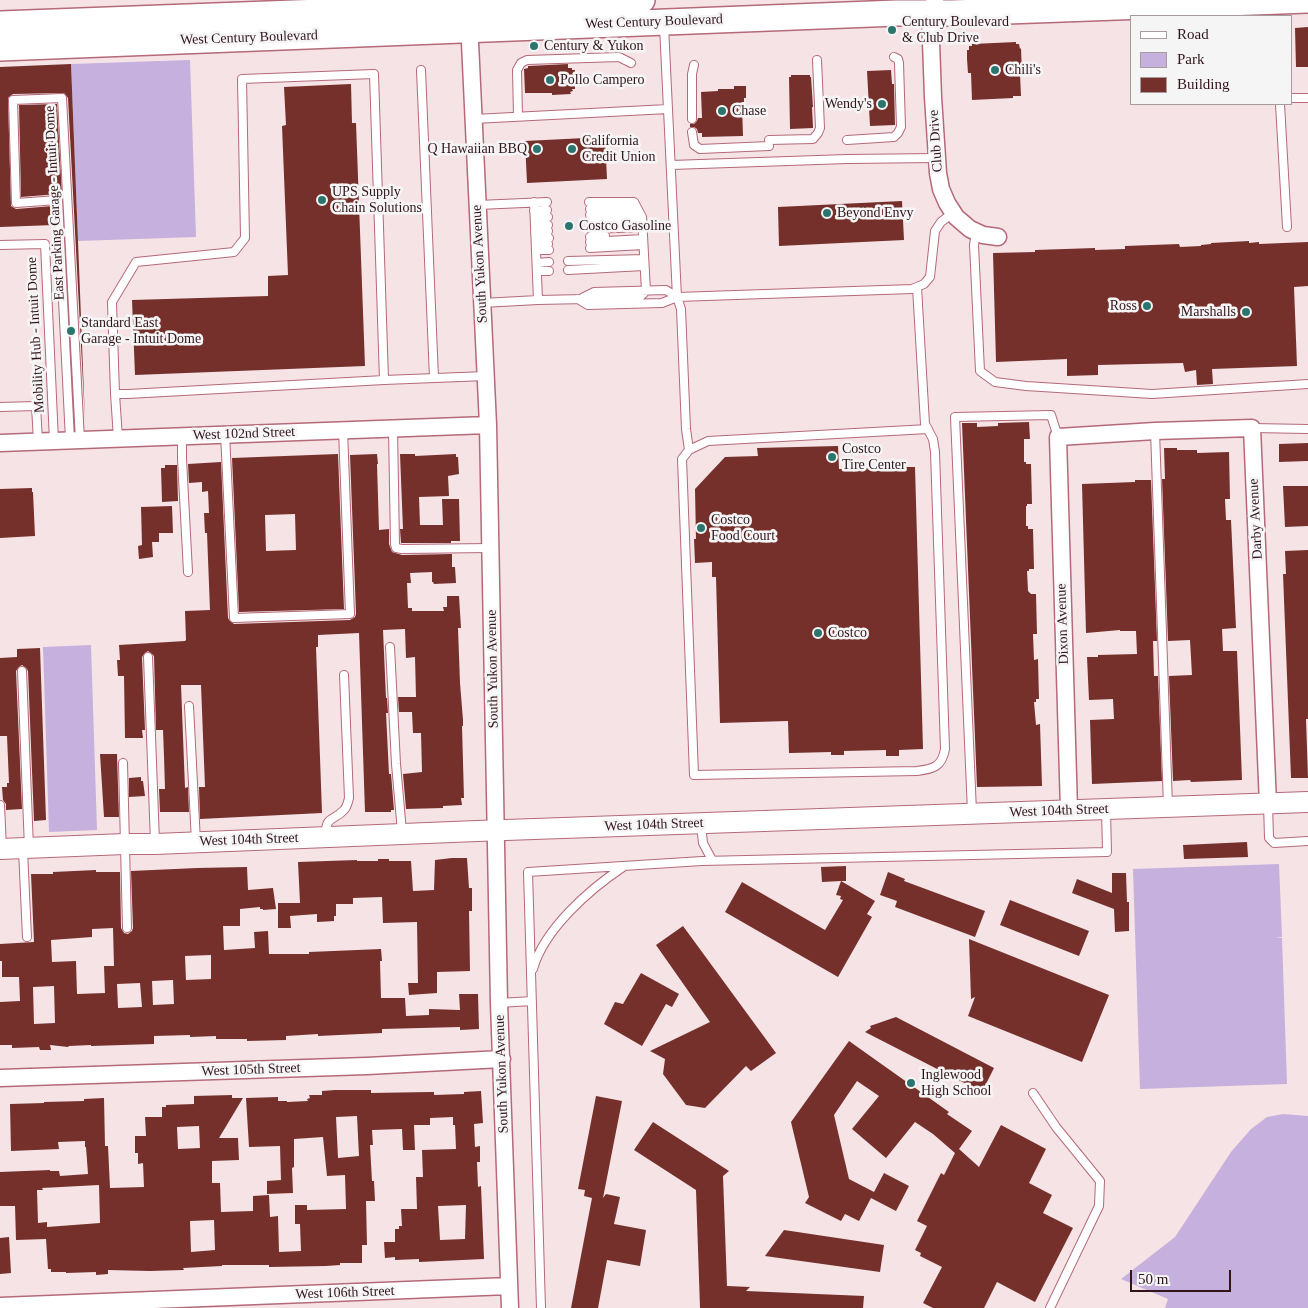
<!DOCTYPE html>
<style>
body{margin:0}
#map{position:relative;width:1308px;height:1308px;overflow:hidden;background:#f5e3e6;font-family:"Times New Roman",serif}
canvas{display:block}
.legend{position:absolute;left:1130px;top:15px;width:162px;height:90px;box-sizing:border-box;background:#f5f5f5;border:1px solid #a79b9e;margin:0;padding:6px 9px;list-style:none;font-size:15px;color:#32141b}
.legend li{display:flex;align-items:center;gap:10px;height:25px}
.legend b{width:25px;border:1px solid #a79b9e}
.scale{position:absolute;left:1130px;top:1270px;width:101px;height:22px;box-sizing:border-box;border:2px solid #32141b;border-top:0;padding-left:6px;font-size:15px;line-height:18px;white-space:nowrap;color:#32141b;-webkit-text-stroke:4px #f5f5f5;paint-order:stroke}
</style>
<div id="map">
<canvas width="1308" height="1308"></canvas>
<ul class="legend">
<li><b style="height:6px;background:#fff"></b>Road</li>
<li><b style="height:14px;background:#c6b0dd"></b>Park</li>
<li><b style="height:14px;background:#75302b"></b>Building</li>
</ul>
<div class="scale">50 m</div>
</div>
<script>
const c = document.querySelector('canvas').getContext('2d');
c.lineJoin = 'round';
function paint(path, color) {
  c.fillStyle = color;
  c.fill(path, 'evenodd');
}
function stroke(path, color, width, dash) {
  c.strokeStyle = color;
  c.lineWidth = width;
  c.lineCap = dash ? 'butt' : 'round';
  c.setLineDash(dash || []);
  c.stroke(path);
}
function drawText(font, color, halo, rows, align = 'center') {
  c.font = font + ' "Times New Roman",serif';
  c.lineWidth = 5;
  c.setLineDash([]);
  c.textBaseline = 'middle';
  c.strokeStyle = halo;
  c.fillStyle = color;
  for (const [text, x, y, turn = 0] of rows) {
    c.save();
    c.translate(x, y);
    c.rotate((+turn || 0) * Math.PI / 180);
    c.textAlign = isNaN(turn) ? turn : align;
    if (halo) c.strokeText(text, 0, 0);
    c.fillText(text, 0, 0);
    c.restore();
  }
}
paint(new Path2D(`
 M190,60L196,237L78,241L71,64Z
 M91,645L97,830L49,832L43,647Z
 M1279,864L1282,937L1275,938H1282L1287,1084L1140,1089L1133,869Z
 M1283,1114L1308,1116V1308H1165L1168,1299L1121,1279L1175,1237L1231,1152L1251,1129L1267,1117Z`), '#c6b0dd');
paint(new Path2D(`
 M1308,27V67H1296L1295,28Z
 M1016,42V44H1019L1020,49L1021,48L1022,74H1020L1021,96H1013V98L972,100L971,73H968L967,59V50H969V46H972V44Z
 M71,64L78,241L85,421L68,98L64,93L13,94L8,98L11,206L16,209L53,206L54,225L0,227V67Z
 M568,64V68H572V70H575V89H572L573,91L570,92L571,94L552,95V93H525L524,69L528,68V66Z
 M891,70L892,84H894L895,125L870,126L867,71Z
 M791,75H810V77H811L813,107H812L813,128L790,129L789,77H791Z
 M351,84L352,123H356L365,366L135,375L132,300L268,296V276L288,275L282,126L286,125L284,87Z
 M734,86H746V98H744V102H742V105L743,136L702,137V133H698L697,129L694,127H690V124H694L697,121L698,118H702L701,92L718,91V89H734Z
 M57,104L62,196L58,194L21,197L19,105Z
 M605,137L607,179L527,183L525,141Z
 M902,201L904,240L779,246L778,207Z
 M1249,241V243L1259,242V244L1308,242V286L1294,287L1297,366L1212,369L1213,384L1197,385L1196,370L1185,372L1183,363L1098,365V375L1067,376V359L996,362L993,253L1035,252V250L1095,248V250L1125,249V246L1179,244L1180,247L1201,246V245L1211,244V243Z
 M1029,422L1030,439H1024V462H1026V464H1031L1032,504H1027V506H1026V526H1028V529H1033L1034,569H1029V571H1027L1028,591L1031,594H1036L1037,634H1033L1034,660L1038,659L1039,699H1036V702H1034L1036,725L1040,724L1042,786L977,787L962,423H977V427L998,426V423Z
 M1308,443V461L1279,462V444Z
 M838,446L839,469L880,468V466H905V467H915L923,749L899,750V756H886V750L844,751V755H831V752L791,753H789L788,721L720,723L716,577H712V562L695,563L694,539H696L695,489L725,457L758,456L757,448Z
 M1164,448H1177V450H1197V453L1229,452L1230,499H1225L1226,520H1231L1236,628L1222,629L1223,651H1237L1242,780L1191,782L1190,780L1173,781L1169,676L1192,675L1190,640L1168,641L1162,479H1165Z
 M338,454L344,609L239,612L232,458ZM295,514L296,550L266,551L265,515Z
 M377,454L378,464H377L379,530L389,529V544L392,552L402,555L452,554V567H455L456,583L434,584L433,582H432V572L410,573L411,583H407L408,608H412V611H444L443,607H447V596H459L461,628H458L460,683L463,720V726H462L464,798H461L462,805L443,806V808L406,809L403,774L422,772L421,733H413L412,712H399L398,697H416L415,657L406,658L405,629L383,630L386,698H387L388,713H386L389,774H391L394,810H391V812H365L359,633L318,635V647H316L322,813L200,819L199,787H205L201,685H181L185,788L188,787L189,812H160L159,789H165L164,756L163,730H156L154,656L152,654L148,651L145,653L142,657L145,730H142L143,738H125L124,676H118L117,660H120L119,645L185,641L186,640L185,611L210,610L207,533H205L204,513H209L208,491L202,492V482L189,483L188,464L221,462L228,618L230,621L234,624L350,620L355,617L356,614L350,455Z
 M400,454H415V456L456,454V457H458L459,474L448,476L449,496L419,497L420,525H443L442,499H459L460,541H451V543H401L400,529H403Z
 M165,465H177L178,501L162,502L161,468H165Z
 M1135,480H1151L1157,641H1153L1154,676H1158L1162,781L1092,784L1090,720L1114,719L1113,699L1089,700L1087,657H1098V655L1137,654L1136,631H1120V630L1086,633L1082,484L1135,482Z
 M1283,486H1308V526L1285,527Z
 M32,488V492H33L35,536L0,538V489Z
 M172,506L173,533H159V542H152L153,557L139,559L138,546L142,545L141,507Z
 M1308,550V719H1306L1308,778H1291L1283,574H1286L1285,551Z
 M40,648L46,820L34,821L28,671L26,668L22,665L19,667L16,671L22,809L6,810V804L3,800L2,787H7V783H9L7,736H0V658L17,657V649Z
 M100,754H117L119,817H104Z
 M141,777V781H143L145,796L129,797V778Z
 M1247,842L1248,857L1184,859L1183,845Z
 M452,858H467L469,888H472V911H469L470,971L437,972V993L409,995L408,983H418L417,922L383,923L382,897L353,898V904H336V916H334V921L317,922V914L290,916L291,928H278V903H300L298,862L357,860V861H378V859H389V861H411L413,891L434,890L435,860Z
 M846,866V881H841L875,901L867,914L872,917L838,977L725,912L742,882L825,930L843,900L840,899L841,896L836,895L841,881L822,882L821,867Z
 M247,867L248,890L273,888L276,909L263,910V909H260V907L240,909V926H223L224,950L255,948L254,932L268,931L269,954H309V952L381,949L382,961H380L381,998H405L406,1016L429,1015V1009L460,1010L459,994H478L479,1029L460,1030V1027L382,1029V1033L318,1036V1034L286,1036V1040L247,1041V1039H216V1036L190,1037V1035L154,1036V1044L91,1046V1045L69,1046L68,1047L50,1045L51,1050H40L39,1047L12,1048V1045H0V1002L20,1001L19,977H2V961H0V944L34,942L31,874H53V872L96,870V872H120L121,928L124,933L128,934L132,931L133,928L131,871L197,868ZM113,928L114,966H104L105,993L77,994L76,961L52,962L51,940L92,937V929ZM211,955V979L186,980L185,956ZM173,980L174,1004L153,1005L152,981ZM140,983L142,1007L118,1008L117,984ZM54,986L55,1023L34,1024L33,987Z
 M888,872L905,879L904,881L985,911L975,937L895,907L897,901L880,895Z
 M1112,873H1126L1127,902H1129V931L1115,932L1114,909L1072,893L1077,879L1112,893Z
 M1010,900L1089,931L1079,956L1000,925Z
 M683,926L776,1053L751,1071L746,1066L705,1108L686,1105L663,1074L665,1059L650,1051L710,1022L656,945Z
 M969,939L1109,995L1082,1062L968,1016L975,997L971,999Z
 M641,973L679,994L672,1007L666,1004L642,1046L604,1024L615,1002L623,1004Z
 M896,1017L994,1068L982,1092L865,1032L871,1028L870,1026Z
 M849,1041L949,1112L947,1114L972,1131L959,1149L979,1167L1001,1125L1046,1149L1029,1183L1052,1195L1043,1213L1073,1228L1035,1302L997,1282L984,1308H933L923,1303L942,1267L920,1256L921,1253L915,1250L927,1226L917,1221L941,1173L944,1175L955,1153L933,1134L915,1122L886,1158L852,1129L879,1096L857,1081L834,1115L849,1179L874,1192L884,1173L909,1186L896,1211L871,1198L859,1221L845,1214L841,1221L805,1203L809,1197L791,1122Z
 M335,1090H371V1093L430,1092H434V1095L464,1094V1092L481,1091L483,1123L474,1124L475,1147L480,1146V1162H477L478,1187L481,1186L484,1259L419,1262V1259L395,1260V1257L385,1258L384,1242H395V1229H399V1226H402L401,1209H417L416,1177H423L422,1150L456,1149L455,1125H453V1117L430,1118V1125H414L415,1150H403L402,1129L372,1130L373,1145H370L372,1181H374L375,1201H366L367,1245H362V1263H340V1265L326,1266L269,1267V1265H222V1266L183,1268L184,1270L150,1271L108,1270V1274L96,1275V1272L66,1273V1272H51V1269H48L46,1239L16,1240L15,1206H0V1172L50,1170V1171H59L60,1176L88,1174L86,1147H85V1141L58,1142L59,1149L11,1151L10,1104L44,1103V1102L84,1101V1099L104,1098L105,1146H108L110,1188L144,1187L143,1163L138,1164V1153H135V1136H146L145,1117H162V1107H166V1105L194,1104V1096L232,1095V1098H243L219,1138H238L239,1160L212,1161V1183H220L221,1212L253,1211V1196L269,1195L270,1217L278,1216L279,1252L301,1251L300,1224H295V1205H307V1210L346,1209L345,1175L327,1176L323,1137L294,1139V1167L292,1168L293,1193L267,1194V1181L281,1180L280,1146L249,1147L246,1098L278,1097V1101H287V1102L308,1101L307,1099L310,1098L309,1095H322V1091ZM357,1116L359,1156L338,1158L336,1117ZM199,1126L200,1148L178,1149L177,1127ZM99,1185L100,1223L47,1227V1222L38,1223L37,1190H43L42,1188ZM466,1205L465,1239L440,1240L438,1206ZM214,1220L215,1250L191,1252L190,1221Z
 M596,1096L622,1101L603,1198L606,1194L620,1197L614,1224L646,1230L640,1266L607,1260L598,1308H571L592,1198L584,1196L585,1190L578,1189Z
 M653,1122L729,1171L723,1176L727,1286L750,1287L746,1291L864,1296L863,1308H700L696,1190L634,1150Z
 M784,1230L884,1245L880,1272L765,1256Z
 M9,1237L11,1273L0,1274V1238Z`), '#75302b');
const service = new Path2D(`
 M664,26L677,297L681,309L686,429L689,450
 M421,70L434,378
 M1292,98H1308
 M1280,104L1287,227
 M518,116L517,70L521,63L527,60L619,57L631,63
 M474,119L668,109
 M692,119V74L694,65
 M692,132L694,145L700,149L769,146
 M769,140L813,139L818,133L820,128L817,60
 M847,140L894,137L898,133L901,127L899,63L898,59L894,57
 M671,165L847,159L937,158
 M534,202L538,300
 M478,205L547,202
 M590,209L632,207
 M534,211L547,210
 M590,215L640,214
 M535,217H548
 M591,223L642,220
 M535,225H548
 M591,229L642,227
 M535,232L548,231
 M976,232L974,245L980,371L995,382L1026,386L1152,394L1308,384
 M590,237L605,236
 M536,239L549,238
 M590,242L643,239
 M536,244H548
 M0,245L45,244L54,441
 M590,248L643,245
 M536,250H549
 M568,261L644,259
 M537,263L549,262
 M568,270L644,266
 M537,271H549
 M917,287L925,424L933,439L935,452L945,749C942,767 933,769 917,771L694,775L682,459L689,450L708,441L928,429
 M582,298L594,292L666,290L677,297
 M578,299L588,305L662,303L677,297L912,289L924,284L930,277L935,231L941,222L954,212
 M482,303L538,300L634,298L641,296L646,291L642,217L634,202H589
 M384,380L374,74L242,79L245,238L234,252L136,262L112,302L115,394H128L384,380L486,376
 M115,394L118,438
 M0,407L36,406L38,441
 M1252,428L1308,429
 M393,429L395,544L396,548L402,549L491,548
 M1155,431L1168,806
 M225,434L234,618L350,614L343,430
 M182,436V459L188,572
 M70,440L58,200L16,203L13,100L62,98L80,440
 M390,647L396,764L402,832
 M148,657L155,842
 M22,671L29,848
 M189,706L196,842
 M123,763L127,928
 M1268,804L1269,838L1274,843L1308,841
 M0,805L2,849
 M972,812L955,417L1051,415L1058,437
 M701,825L703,843L712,860
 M326,835C325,816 334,821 344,810C347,807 348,802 349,798L344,675
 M23,850L27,937
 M533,969C544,929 590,889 623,867
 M499,1003L532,1001
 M1033,1093L1056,1127L1100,1181L1099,1206L1050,1308
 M541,1308L528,872L702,861L1107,852L1106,810`);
const minor = new Path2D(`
 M935,0L930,14L933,97L938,173L941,189L947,203L956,217L970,229L983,235L998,237
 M469,21L488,425L499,1003L510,1308
 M0,443L488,425
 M1069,810L1058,437L1155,431L1252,428L1268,804
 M0,1078L367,1066L502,1059
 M0,1306L509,1286`);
const tertiary = new Path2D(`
 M0,849L125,844H155L477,831L1308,802`);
const primary = new Path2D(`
 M0,24L642,0
 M0,48L897,13H953L1308,0`);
stroke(service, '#b56979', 10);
stroke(minor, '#b56979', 19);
stroke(tertiary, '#b56979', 22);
stroke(primary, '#b56979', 28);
stroke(service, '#fff', 8);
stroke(minor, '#fff', 16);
stroke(tertiary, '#fff', 20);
stroke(primary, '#fff', 25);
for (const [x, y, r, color] of [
 [892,30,5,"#2c756e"],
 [534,46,5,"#2c756e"],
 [995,70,5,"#2c756e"],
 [550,80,5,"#2c756e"],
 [882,104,5,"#2c756e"],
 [722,111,5,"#2c756e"],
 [537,149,5,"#2c756e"],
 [572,149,5,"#2c756e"],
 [322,200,5,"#2c756e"],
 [827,213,5,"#2c756e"],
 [569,226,5,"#2c756e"],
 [1147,306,5,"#2c756e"],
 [1246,312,5,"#2c756e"],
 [71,331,5,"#2c756e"],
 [832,457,5,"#2c756e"],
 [701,528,5,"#2c756e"],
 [818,633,5,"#2c756e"],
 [911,1083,5,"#2c756e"]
]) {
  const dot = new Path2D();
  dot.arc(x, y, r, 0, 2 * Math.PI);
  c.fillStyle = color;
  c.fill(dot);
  stroke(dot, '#f5f5f5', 2);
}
drawText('14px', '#32141b', '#f5f5f5', [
 ["West Century Boulevard",654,22,-2],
 ["West Century Boulevard",249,38,-2],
 ["Club Drive",936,141,-94],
 ["East Parking Garage - Intuit Dome",55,203,-93],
 ["South Yukon Avenue",480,264,-93],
 ["Mobility Hub - Intuit Dome",36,335,-93],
 ["West 102nd Street",244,434,-2],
 ["Darby Avenue",1256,519,-93],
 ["Dixon Avenue",1063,624,-92],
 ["South Yukon Avenue",493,669,-91],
 ["West 104th Street",1059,811,-2],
 ["West 104th Street",654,825,-2],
 ["West 104th Street",249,840,-2],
 ["West 105th Street",251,1070,-2],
 ["South Yukon Avenue",502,1074,-92],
 ["West 106th Street",345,1293,-2]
]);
drawText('14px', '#32141b', '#f5f5f5', [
 ["Century Boulevard",902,22],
 ["& Club Drive",902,38],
 ["Century & Yukon",544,46],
 ["Chili's",1005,70],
 ["Pollo Campero",560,80],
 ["Wendy's",872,104,"right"],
 ["Chase",732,111],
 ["California",582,141],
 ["Credit Union",582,157],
 ["Q Hawaiian BBQ",527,149,"right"],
 ["UPS Supply",332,192],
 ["Chain Solutions",332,208],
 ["Beyond Envy",837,213],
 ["Costco Gasoline",579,226],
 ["Ross",1137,306,"right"],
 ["Marshalls",1236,312,"right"],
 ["Standard East",81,323],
 ["Garage - Intuit Dome",81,339],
 ["Costco",842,449],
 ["Tire Center",842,465],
 ["Costco",711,520],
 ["Food Court",711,536],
 ["Costco",828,633],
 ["Inglewood",921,1075],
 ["High School",921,1091]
], 'left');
</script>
